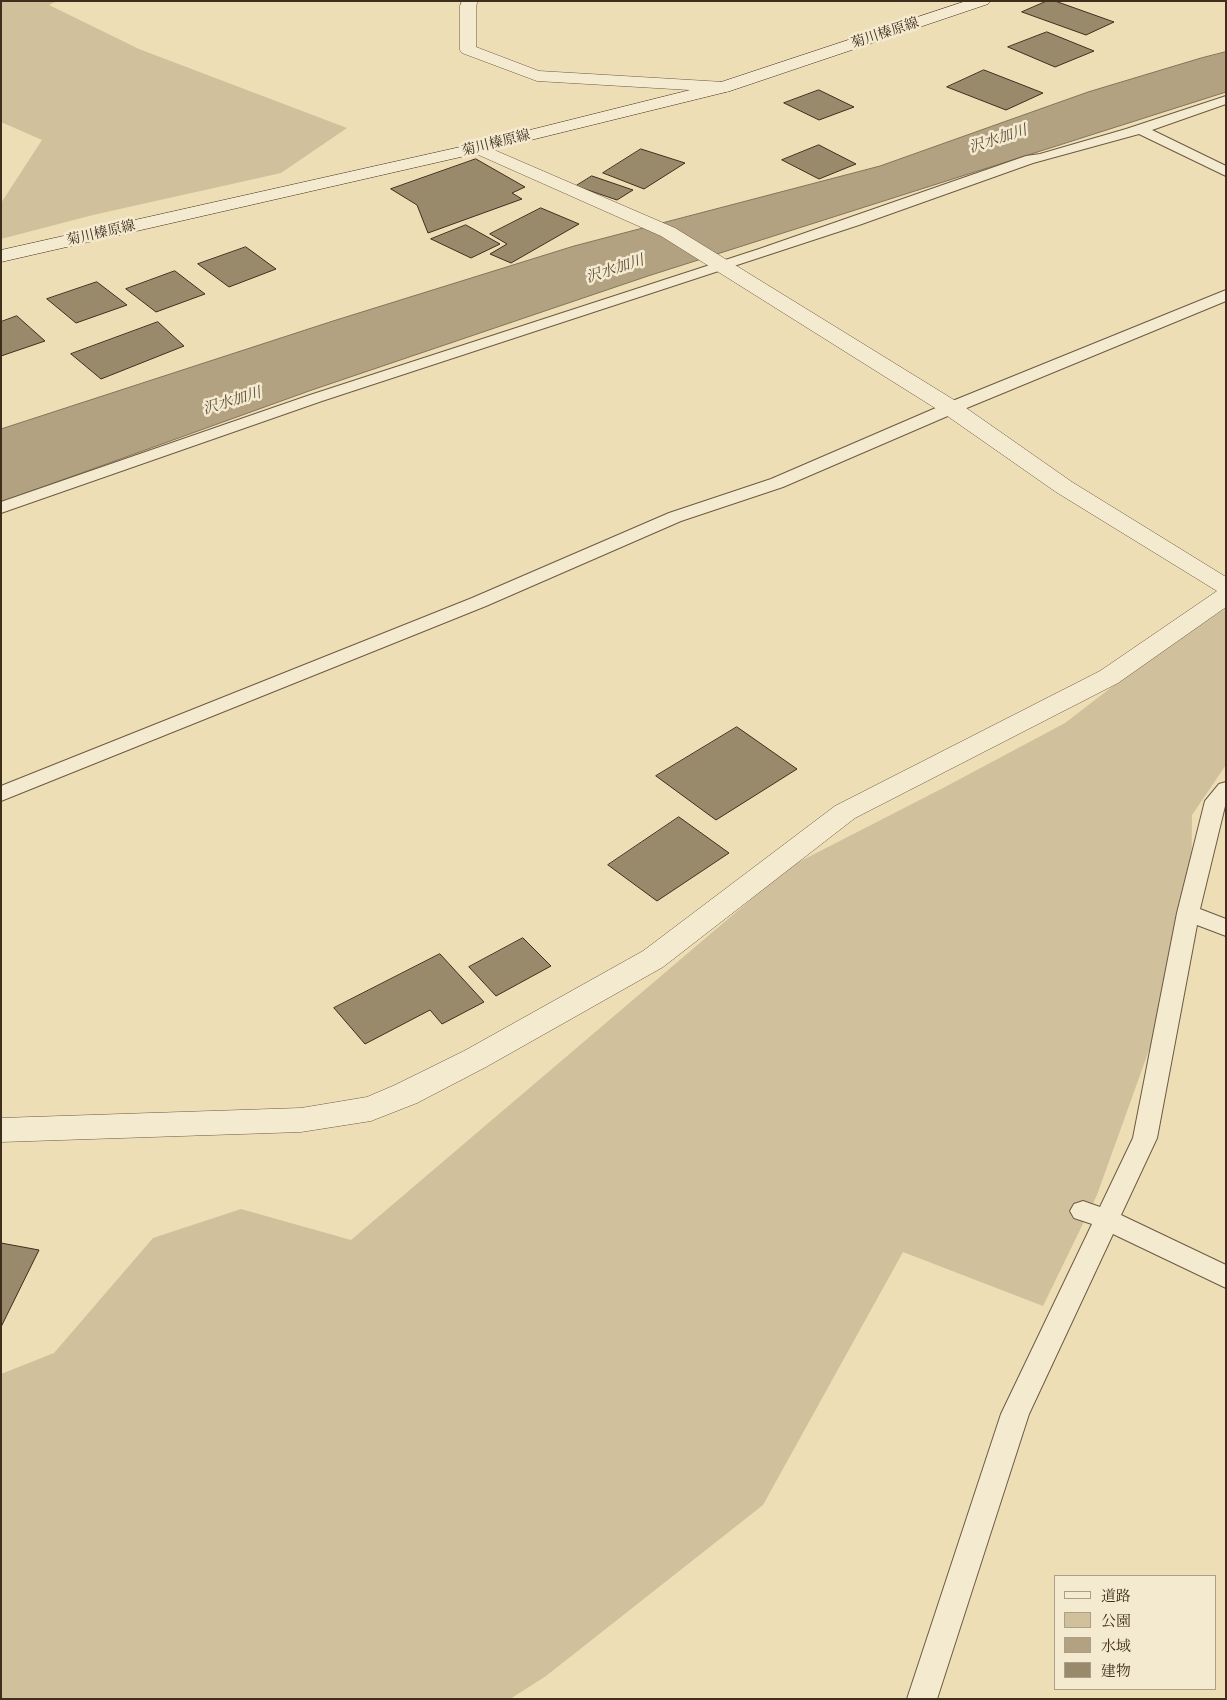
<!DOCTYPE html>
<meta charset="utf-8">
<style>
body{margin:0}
#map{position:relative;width:1227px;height:1700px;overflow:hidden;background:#eedeb6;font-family:"Libre Caslon Text","Noto Serif JP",serif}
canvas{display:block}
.frame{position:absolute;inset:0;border:2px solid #3f2e1c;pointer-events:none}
.legend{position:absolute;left:1054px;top:1575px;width:162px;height:115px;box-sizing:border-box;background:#f4ead0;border:1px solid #ac9f88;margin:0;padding:6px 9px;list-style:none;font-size:15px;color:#3f2e1c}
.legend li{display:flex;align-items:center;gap:10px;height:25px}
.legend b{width:25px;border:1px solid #ac9f88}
</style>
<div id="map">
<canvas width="1227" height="1700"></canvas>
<div class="frame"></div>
<ul class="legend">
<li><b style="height:6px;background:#f4ead0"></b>道路</li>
<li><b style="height:14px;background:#d0c09c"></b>公園</li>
<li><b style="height:14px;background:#b2a282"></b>水域</li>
<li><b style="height:14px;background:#9a8a6c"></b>建物</li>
</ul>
</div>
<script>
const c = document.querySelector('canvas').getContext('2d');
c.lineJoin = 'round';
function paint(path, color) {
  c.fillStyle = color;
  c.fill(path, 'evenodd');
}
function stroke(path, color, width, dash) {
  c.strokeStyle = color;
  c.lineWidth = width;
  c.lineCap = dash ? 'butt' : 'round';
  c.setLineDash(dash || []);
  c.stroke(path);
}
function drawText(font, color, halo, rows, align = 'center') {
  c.font = font + ' "Libre Caslon Text","Noto Serif JP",serif';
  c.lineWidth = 5;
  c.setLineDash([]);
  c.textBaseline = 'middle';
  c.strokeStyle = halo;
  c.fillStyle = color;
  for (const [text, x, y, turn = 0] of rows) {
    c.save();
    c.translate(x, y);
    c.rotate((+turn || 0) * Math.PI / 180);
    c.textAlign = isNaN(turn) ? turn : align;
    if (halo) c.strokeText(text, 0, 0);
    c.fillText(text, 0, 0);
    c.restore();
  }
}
paint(new Path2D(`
 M1,1H57L49,5L139,49L347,128L281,173L93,215L1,239V203L42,140L1,122Z
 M1226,608V765L1192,815L1191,900L1177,972L1097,1195L1043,1306L903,1252L763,1505L546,1676L510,1699H1V1374L54,1353L153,1238L241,1209L351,1240L789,867L945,787L1065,723L1147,660Z`), '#d0c09c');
const water = new Path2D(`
 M1226,52V92L648,276L309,391L1,502V429L333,321L574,246L880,166L1088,92L1201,58Z`);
paint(water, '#b2a282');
stroke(water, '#847459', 1);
const building = new Path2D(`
 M1047,1H1055L1114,22L1086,35L1022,12Z
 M1047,32L1094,51L1055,67L1008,47Z
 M984,70L1043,93L1006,110L947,87Z
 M819,90L854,107L819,120L784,103Z
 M819,145L856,164L819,179L782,160Z
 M641,149L685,163L644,189L603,173Z
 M476,159L525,187L512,193L522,199L428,233L417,205L391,189Z
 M592,176L633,190L617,200L576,186Z
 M541,208L579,224L511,263L490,254L507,244L490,234Z
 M466,225L500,244L471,258L431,239Z
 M246,247L276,269L229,287L198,264Z
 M175,271L205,294L156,312L126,289Z
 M97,282L127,305L76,323L47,299Z
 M17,316L45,341L1,356V322Z
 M158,322L184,346L101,379L71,354Z
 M737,727L797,769L716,820L656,776Z
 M679,817L729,853L657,901L608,865Z
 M523,938L551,966L496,996L469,967Z
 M440,954L484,1002L442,1024L430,1010L365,1044L334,1008Z
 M1,1243L39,1250L1,1327Z`);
paint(building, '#9a8a6c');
stroke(building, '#3f2e1c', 1);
const lane = new Path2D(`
 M1226,96V104L1152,130L1226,166V176L1139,134L1033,163L859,225L322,401L1,513V502L310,395L759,249L1026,156L1040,154L1126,129Z
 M1226,290V301L957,412L783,487L681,521L486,606L1,801V786L472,598L669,513L771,479L945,404Z
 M1226,782V802L1200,909L1226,919V936L1197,925L1157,1138L1121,1215L1226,1265V1288L1113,1234L1029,1414L937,1699H907L1001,1414L1092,1224L1074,1218L1070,1211L1074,1204L1083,1201L1100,1207L1133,1138L1177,913L1205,801L1219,784Z`);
const street = new Path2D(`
 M462,1H478L476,6V47L539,71L724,82L730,83L732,87L730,91L724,92L537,81L462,53L460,50V6Z
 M478,143L675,228L959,403L1072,482L1226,577V607L1118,683L855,818L663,967L486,1067L417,1103L371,1121L301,1132L1,1142V1118L301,1108L367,1097L395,1085L464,1051L643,951L835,806L1100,671L1217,591L1056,492L943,413L661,236L472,152L469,148L472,144Z`);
const secondary = new Path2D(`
 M966,1H990L988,4L730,91L478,153L1,262V250L478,143L718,83Z`);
stroke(lane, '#6b5a42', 2);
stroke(street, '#6b5a42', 1);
stroke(secondary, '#3f2e1c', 1);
paint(lane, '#f4ead0');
paint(street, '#f4ead0');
paint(secondary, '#f4ead0');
drawText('14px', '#3f2e1c', '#f4ead0', [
 ["菊川榛原線",885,33,-18],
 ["菊川榛原線",496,143,-14],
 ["菊川榛原線",101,233,-13]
]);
drawText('italic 15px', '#5c4b36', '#f4ead0', [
 ["沢水加川",998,139,-18],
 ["沢水加川",615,269,-18],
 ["沢水加川",232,401,-17]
]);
</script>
